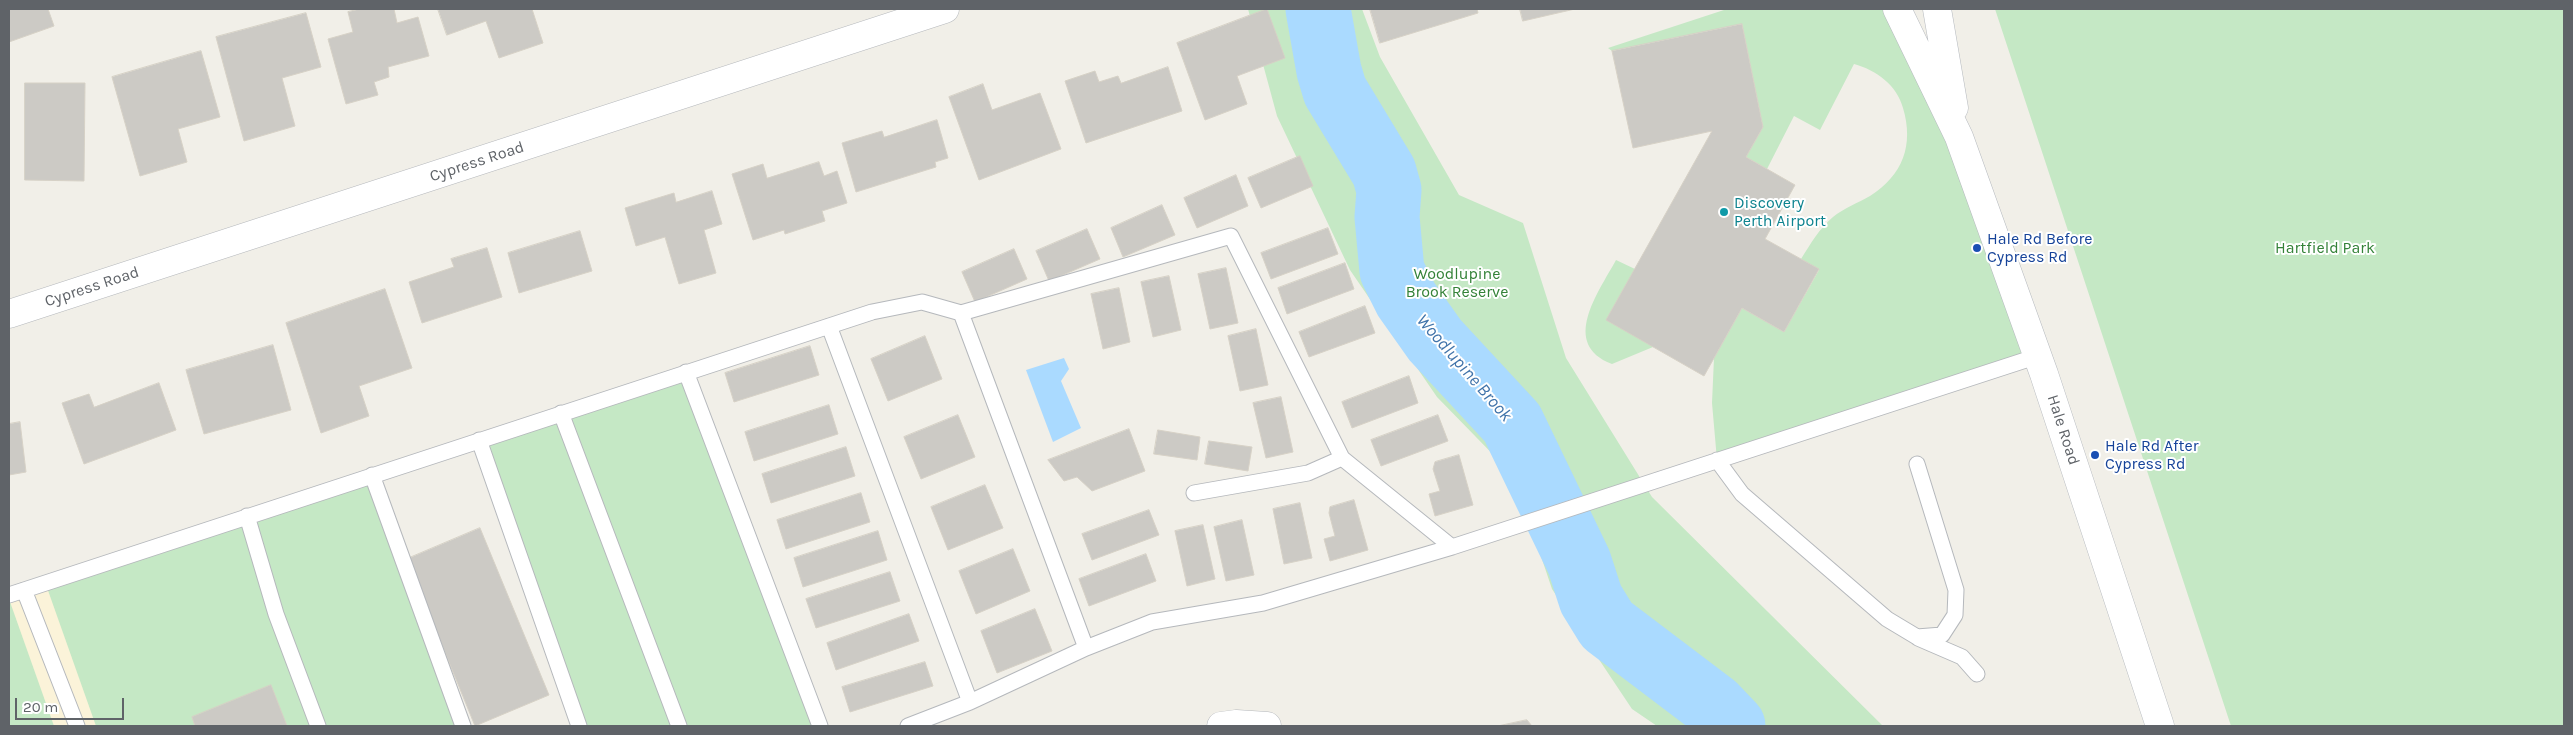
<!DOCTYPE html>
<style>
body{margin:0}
#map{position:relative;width:2573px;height:735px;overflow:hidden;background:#f1efe8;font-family:Karla,sans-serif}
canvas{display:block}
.frame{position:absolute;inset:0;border:10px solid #5f6368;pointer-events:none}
.scale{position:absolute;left:15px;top:698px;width:109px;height:22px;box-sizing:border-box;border:2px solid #5f6368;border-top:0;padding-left:6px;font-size:15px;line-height:18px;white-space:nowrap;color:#5f6368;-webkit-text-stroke:4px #fff;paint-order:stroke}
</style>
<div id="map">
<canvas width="2573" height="735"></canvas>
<div class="frame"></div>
<div class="scale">20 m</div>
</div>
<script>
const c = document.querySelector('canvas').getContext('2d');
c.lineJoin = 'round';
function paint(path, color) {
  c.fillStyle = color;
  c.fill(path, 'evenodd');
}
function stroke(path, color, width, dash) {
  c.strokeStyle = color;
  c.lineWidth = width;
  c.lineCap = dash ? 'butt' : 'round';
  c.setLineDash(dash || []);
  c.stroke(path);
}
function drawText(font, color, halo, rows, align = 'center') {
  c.font = font + ' Karla,sans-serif';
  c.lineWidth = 4;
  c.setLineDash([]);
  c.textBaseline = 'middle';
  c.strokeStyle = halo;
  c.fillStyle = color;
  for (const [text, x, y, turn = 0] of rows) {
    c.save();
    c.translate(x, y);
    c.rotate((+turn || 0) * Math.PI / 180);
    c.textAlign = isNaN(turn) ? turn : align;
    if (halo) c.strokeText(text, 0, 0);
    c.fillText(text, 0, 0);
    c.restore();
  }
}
paint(new Path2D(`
 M1248,9H1362L1380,57L1459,195L1523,223L1566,358L1652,497L1883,726H1657L1632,709L1552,589L1514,476L1437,397L1350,270L1277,116Z
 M1727,9H1897L2038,356L1717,460L1712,403L1714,358L1742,308L1784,332L1819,270L1801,259C1811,243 1819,229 1833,217C1844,208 1858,203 1870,196C1903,175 1914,145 1903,108C1897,85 1876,70 1854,64L1820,130L1794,116L1767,169L1746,157L1763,127L1742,24L1612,51L1608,48Z
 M1995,9H2564V726H2231Z
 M1616,260L1635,269L1653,347L1612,364C1560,344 1598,293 1616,260Z
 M686,372L820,726H579L479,440Z
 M372,475L463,726H9V595Z`), '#c5e8c5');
paint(new Path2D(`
 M45,582L96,726H54L9,599Z`), '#fbf3d9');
paint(new Path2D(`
 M1064,358L1069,369L1061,381L1081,428L1053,442L1026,370Z`), '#aadaff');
stroke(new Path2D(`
 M1318,9L1329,71L1335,91L1384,172L1389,190L1387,217L1392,271L1406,299L1435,340L1512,423L1579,562L1591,599L1607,625L1714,706L1733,726`), '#aadaff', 65);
const building = new Path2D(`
 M9,9H48L54,26L9,42Z
 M360,9H394L397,23L418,17L429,56L388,67L389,77L374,82L378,95L346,104L328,39L353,32L348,12Z
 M438,9H532L543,43L499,58L486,21L447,35Z
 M1267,9L1285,58L1237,76L1247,104L1205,120L1177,43Z
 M1370,9H1477L1478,13L1380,43Z
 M1520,9H1575L1523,21Z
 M306,13L321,67L282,78L295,126L244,141L216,37Z
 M1742,24L1763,127L1746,157L1795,185L1765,239L1819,269L1784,332L1742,308L1704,376L1606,320L1712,131L1633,148L1612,51Z
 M201,51L220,117L178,129L187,162L140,176L112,77Z
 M1168,67L1182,111L1086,143L1065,81L1095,71L1099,82L1118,76L1121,83Z
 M25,83H85L84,181L25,180Z
 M983,84L992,110L1040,93L1061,149L979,180L949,97Z
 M937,120L948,158L935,162L936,167L856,192L842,143L882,131L884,137Z
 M1300,156L1313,186L1261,208L1248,178Z
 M819,162L824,176L837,171L847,203L822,211L825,221L785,234L784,230L753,240L732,174L763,164L767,178Z
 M1236,175L1248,206L1197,228L1184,198Z
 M712,191L722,224L704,230L716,273L679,284L665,237L636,246L625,208L674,193L676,202Z
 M1162,205L1175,235L1123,257L1111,228Z
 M1328,228L1338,254L1271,279L1261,253Z
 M1087,229L1100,259L1049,281L1036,251Z
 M580,231L592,271L519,293L508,253Z
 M487,248L502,297L422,323L409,282L454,267L451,259Z
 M1014,249L1027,279L975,302L962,272Z
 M1345,263L1354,289L1287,314L1278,288Z
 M1226,268L1238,323L1210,329L1198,274Z
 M1169,276L1181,330L1153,337L1141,282Z
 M1119,288L1130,342L1103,349L1091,294Z
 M385,289L412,368L359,386L369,416L321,433L286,323Z
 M1365,306L1375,333L1309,357L1299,332Z
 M1256,329L1268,385L1240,391L1228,336Z
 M925,336L942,379L888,401L871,359Z
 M273,345L291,410L204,434L186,370Z
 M810,346L819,375L734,402L725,373Z
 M1409,376L1418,403L1352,428L1342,402Z
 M159,383L176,430L84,464L62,403L89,394L94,407Z
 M1281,397L1293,452L1266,458L1253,403Z
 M829,405L838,434L754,461L745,432Z
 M958,415L975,457L921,479L904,437Z
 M1438,415L1448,441L1381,466L1371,440Z
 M20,422L26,472L9,475V424Z
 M1129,429L1145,471L1092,491L1077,477L1064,481L1048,460Z
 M1158,430L1200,437L1197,460L1154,454Z
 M1209,441L1252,447L1248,471L1205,464Z
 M846,447L855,476L771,503L762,474Z
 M1459,455L1473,505L1435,516L1429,494L1440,491L1433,469L1435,462Z
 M985,485L1003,528L948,550L931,507Z
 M861,493L870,522L786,549L777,520Z
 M1354,500L1368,550L1330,561L1324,539L1335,536L1329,513L1330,507Z
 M1300,503L1312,558L1284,564L1273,509Z
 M1149,510L1159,535L1092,560L1082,534Z
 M1242,520L1254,575L1226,581L1214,527Z
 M1203,525L1215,579L1187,586L1175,531Z
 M480,528L549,695L475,726L407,559Z
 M878,531L887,560L803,587L794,558Z
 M1013,549L1030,591L976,614L959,571Z
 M1146,554L1156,581L1089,606L1079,579Z
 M890,572L900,601L816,628L806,599Z
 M1035,609L1052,651L997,673L981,631Z
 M909,614L919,641L836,670L827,643Z
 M925,662L933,686L850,712L842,687Z
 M271,685L287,726H195L192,717Z
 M1527,720L1532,726H1498Z`);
paint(building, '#cccac5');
stroke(building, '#d6d1c6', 1);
const service = new Path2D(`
 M961,313L1086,648
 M686,372L820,726
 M561,413L679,726
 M479,440L579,726
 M1717,460L1742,494L1887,619L1917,637L1942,635L1955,615L1956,590L1917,464
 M372,475L463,726
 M1194,493L1308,473L1342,458
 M247,516L276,614L318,726
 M1452,547L2038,356
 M24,590L77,726
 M9,595L872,312L922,302L961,313L1231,236L1342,458L1452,547L1263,603L1152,622L1086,648L970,702L829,326
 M1918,638L1962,657L1977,674
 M908,726L970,702`);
const minor = new Path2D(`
 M1221,726L1236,724L1267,726`);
const tertiary = new Path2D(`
 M9,314L945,9`);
const secondary = new Path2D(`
 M1897,9L1959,137L2044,374L2160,726
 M1937,9L1954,108`);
stroke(service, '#b5b8bc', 17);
stroke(minor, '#b5b8bc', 29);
stroke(tertiary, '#b5b8bc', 29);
stroke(secondary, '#b6babf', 29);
stroke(service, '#fff', 15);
stroke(minor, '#fff', 28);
stroke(tertiary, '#fff', 28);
stroke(secondary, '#fff', 28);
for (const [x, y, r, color] of [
 [1724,212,5,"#0f9aa8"],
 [1977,248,5,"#1a4fb4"],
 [2095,455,5,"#1a4fb4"]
]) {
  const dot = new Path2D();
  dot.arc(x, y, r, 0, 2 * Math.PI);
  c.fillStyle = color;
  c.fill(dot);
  stroke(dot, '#fff', 2);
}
drawText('16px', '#5f6368', '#fff', [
 ["Cypress Road",477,162,-18],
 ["Cypress Road",92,287,-18],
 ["Hale Road",2063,430,72]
]);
drawText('16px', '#0d838f', '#fff', [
 ["Discovery",1734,203],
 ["Perth Airport",1734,221]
], 'left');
drawText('16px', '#164399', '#fff', [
 ["Hale Rd Before",1987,239],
 ["Cypress Rd",1987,257],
 ["Hale Rd After",2105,446],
 ["Cypress Rd",2105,464]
], 'left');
drawText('16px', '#348238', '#fff', [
 ["Hartfield Park",2325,248],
 ["Woodlupine",1457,274],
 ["Brook Reserve",1457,292]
]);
drawText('italic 18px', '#4174aa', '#fff', [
 ["Woodlupine Brook",1464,368,49]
]);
</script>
